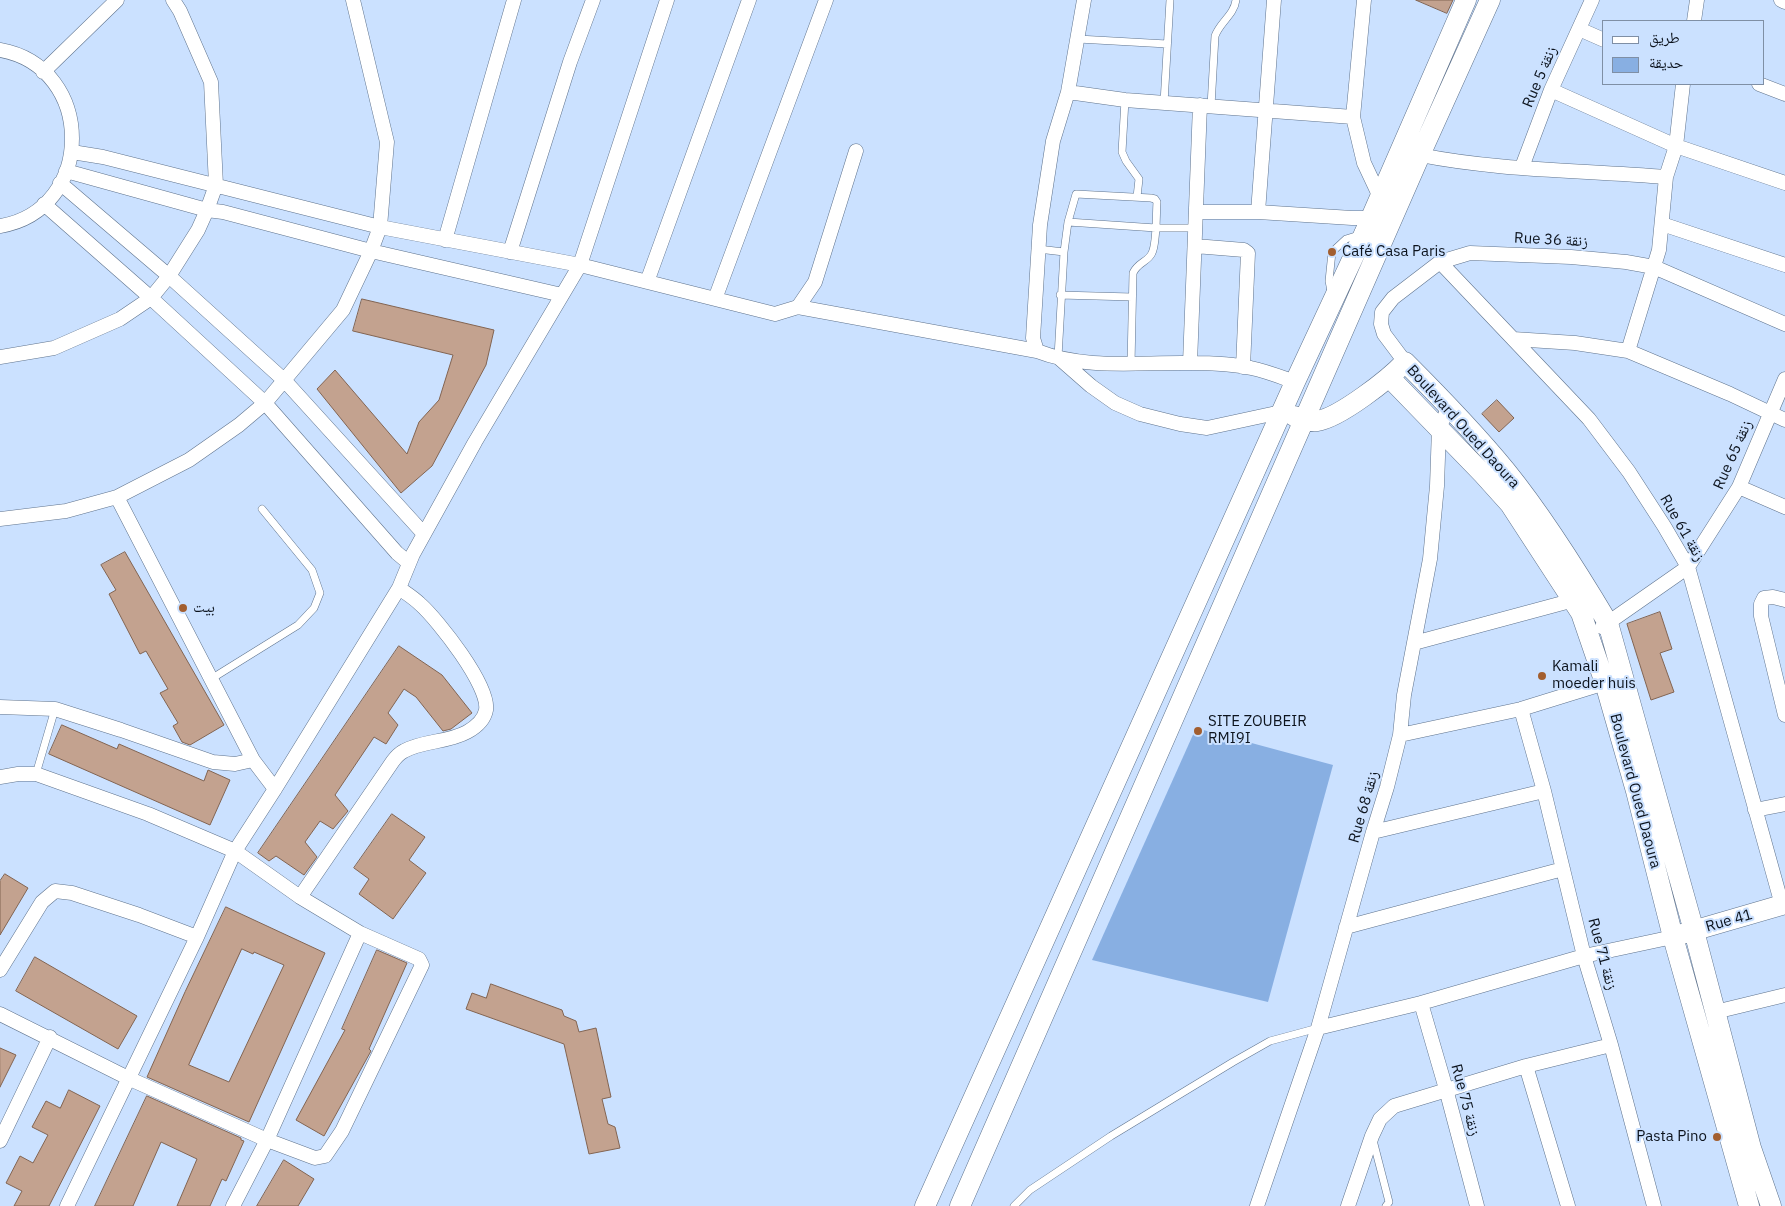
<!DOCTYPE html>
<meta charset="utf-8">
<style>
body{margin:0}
#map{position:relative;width:1785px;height:1206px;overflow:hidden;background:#cbe1ff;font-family:"IBM Plex Sans","Noto Naskh Arabic",sans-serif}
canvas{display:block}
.legend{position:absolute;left:1602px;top:20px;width:162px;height:65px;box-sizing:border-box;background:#cbe1ff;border:1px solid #7f8fa5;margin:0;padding:6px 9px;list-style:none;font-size:15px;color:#0c131d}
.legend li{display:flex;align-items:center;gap:10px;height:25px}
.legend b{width:25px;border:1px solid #7f8fa5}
</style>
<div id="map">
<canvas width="1785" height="1206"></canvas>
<ul class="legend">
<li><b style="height:6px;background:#fff"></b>طريق</li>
<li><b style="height:14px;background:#88afe2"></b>حديقة</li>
</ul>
</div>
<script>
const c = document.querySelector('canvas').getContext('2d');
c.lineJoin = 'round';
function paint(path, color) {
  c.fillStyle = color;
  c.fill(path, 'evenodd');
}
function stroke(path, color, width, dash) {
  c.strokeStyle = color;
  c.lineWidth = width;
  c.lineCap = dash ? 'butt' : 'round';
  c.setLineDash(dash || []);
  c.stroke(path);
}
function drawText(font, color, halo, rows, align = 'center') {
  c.font = font + ' "IBM Plex Sans","Noto Naskh Arabic",sans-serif';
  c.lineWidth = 4;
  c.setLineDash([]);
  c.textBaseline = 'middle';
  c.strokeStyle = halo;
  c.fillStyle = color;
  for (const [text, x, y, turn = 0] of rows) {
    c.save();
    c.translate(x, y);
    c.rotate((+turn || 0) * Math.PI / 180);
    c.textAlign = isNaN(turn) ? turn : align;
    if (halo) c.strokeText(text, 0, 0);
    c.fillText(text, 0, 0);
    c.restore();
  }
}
paint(new Path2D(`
 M1196,728L1333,765L1268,1002L1092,960Z`), '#88afe2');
const building = new Path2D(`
 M1416,0H1453L1447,13Z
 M362,299L494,330L486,365L432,466L401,493L317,389L335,370L407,454L419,422L439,400L453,355L353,331Z
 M1497,400L1514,418L1499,432L1482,414Z
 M125,552L224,725L190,745L182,742L173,726L178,723L160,693L168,689L146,651L140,654L109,594L116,590L101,565Z
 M1660,612L1672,649L1660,653L1674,692L1651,700L1627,624Z
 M399,646L442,675L472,713L451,729L443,731L416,697L404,689L388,713L398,725L386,744L374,737L335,795L348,811L333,829L320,821L305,842L317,857L304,875L276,856L269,861L258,853Z
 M62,725L117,749L119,744L204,781L208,770L230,780L210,825L49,754Z
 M392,814L425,837L409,860L426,873L393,919L359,894L369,879L354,868Z
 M5,874L28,888L0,935V881Z
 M226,907L325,953L249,1122L147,1077L185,992ZM242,949L253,954L254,952L284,965L229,1082L189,1065Z
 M377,950L407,963L369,1049L371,1051L324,1136L296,1120L345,1030L342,1029Z
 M35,957L137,1016L118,1049L16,991Z
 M491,984L562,1010L564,1016L576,1021L579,1032L596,1028L611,1097L602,1099L608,1124L615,1127L620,1148L589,1154L564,1044L466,1009L472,993L486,998Z
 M0,1048L16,1055L0,1087Z
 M69,1090L100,1106L49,1206H14L22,1191L6,1183L20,1156L33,1163L48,1135L32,1127L46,1101L60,1108Z
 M147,1096L241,1138V1140L244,1141L226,1181L222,1179L210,1206H177L197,1159L161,1142L133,1206H95Z
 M284,1160L314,1179L298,1206H257Z`);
paint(building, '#c3a28f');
stroke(building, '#826452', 1);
const lane = new Path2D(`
 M1078,39L1167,44
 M1125,100L1122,152L1126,161L1139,179L1137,197
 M1164,103L1170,0
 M1211,106L1215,36C1220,22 1234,15 1236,0
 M1068,222L1156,228H1196
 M1038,249L1064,252
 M1331,291L1329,281L1332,252L1346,239L1359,235
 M1060,295L1132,297
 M1058,357L1064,252L1068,222L1076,194L1151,198L1155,199L1157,202C1156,214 1157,243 1152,253C1148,262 1138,262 1133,273L1131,364
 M211,679L298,625L314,608L320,593L312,570L262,509
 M36,774L55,709
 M1373,1140L1389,1202L1386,1206
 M1014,1206L1030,1190L1111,1136L1233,1062L1270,1041L1318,1028`);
const street = new Path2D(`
 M1364,0L1353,117L1364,163L1380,197
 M1781,0L1785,2
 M1694,21L1697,0
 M1579,29L1604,40
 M0,50C96,67 96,210 0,226
 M43,72L117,0
 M1759,84L1785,94
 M1551,90L1676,146L1785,183
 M1068,92L1125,100L1353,117
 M72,152L103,157L380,227L580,265L775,314L798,307L815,282L856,151
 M1420,155C1500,171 1584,170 1666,177
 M1522,167L1551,90L1592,0
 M66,171L207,210L223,212L371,251L562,295
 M60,183L169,276L285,381L424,534
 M44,204L151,298L265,403L397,553L409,563
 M1196,212H1258L1352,218H1371
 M1258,212L1274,0
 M1662,224L1785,265
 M445,240L514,0
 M1195,246L1244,250L1248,253L1243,367
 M510,252L570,62L593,0
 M1440,262L1589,419L1629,472L1664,526L1688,567L1782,905
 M647,282L749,0
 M715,299L826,0
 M798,307L1037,351C1085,370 1139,362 1190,363C1207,363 1234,364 1251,368C1266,371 1281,377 1295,382
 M1513,339L1575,343L1628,351L1730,394L1785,420
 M1037,351L1033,338L1040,225L1053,141L1068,92L1084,0
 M1628,351L1659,250L1666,177L1676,146L1683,84
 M0,357L54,348L120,319L151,298L169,276L198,230L207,210L216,185L211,82L180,11L173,0
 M1059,358L1091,386L1115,403L1140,414L1180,424L1207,428L1281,412
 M1405,362L1384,334L1381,324L1382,312L1393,298L1440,262L1470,253L1571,257L1626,262L1654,267L1785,324
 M1190,363L1200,105
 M1739,487L1785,507
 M117,497L253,760L275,789
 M0,519L66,511L117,497L189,460L239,425L265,403L343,310L371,251L380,227L387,142L353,0
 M399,588L413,554L475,442L580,265L667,0
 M1785,600L1773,597L1764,598L1761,604V616L1785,715
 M1602,627L1688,567L1739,487L1785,379
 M1414,643L1574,600
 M0,707L55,709L121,730L213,762L235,764L253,760
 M1521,709L1544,791L1584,956L1611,1045L1654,1206
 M1400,735L1521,709L1605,683
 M0,777L18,774H36L148,814L235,851L300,897L360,933L419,959L422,965L342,1131L325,1156L315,1158L267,1140L130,1079L0,1014
 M1755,810L1785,804
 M1373,832L1544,791
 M1346,927L1563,869
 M0,970L42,902L55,891L72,893L139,915L197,937
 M1421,1003L1446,1089L1477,1206
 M1715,1012L1785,995
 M1318,1028L1421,1003L1584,956L1673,937
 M1526,1066L1568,1206
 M0,1141L50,1037
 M67,1206L197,937L235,851L275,789L399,588C406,593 414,598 420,604C438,620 490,686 486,710C484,721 476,727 467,732C447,743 424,740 404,751C400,753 396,757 393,761L300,897
 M233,1206L267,1140L360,933
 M1257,1206L1318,1028L1373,832L1387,787L1400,735L1404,695L1430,559L1437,486L1439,428L1449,407
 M1348,1206L1372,1136L1380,1119L1394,1106L1526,1066L1611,1045`);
const secondary = new Path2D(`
 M1390,378L1483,474L1510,504L1581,613L1605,683L1636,791L1673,937L1749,1206
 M1294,416C1301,419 1309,422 1317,421C1339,418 1389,379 1405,362C1440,397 1475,433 1506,471C1544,518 1577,571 1608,623L1694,931L1751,1148L1771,1206
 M1682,934L1785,904
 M925,1206L1295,382L1364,234L1466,0
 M960,1206L1420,155L1490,0`);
stroke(lane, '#5f738d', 8);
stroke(street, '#5f738d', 15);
stroke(secondary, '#5f738d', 21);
stroke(lane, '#fff', 7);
stroke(street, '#fff', 14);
stroke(secondary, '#fff', 20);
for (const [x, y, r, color] of [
 [1332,252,5,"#a25e2f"],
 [183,608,5,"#a25e2f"],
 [1542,676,5,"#a25e2f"],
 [1198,731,5,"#a25e2f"],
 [1717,1137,5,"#a25e2f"]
]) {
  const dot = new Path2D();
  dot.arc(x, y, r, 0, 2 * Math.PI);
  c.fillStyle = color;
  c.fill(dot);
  stroke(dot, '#cbe1ff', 2);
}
drawText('15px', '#0c131d', '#cbe1ff', [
 ["Rue 5 زنقة",1540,77,-67],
 ["Rue 36 زنقة",1551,240,3],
 ["Boulevard Oued Daoura",1463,427,48],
 ["Rue 65 زنقة",1733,455,-66],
 ["Rue 61 زنقة",1682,528,60],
 ["Boulevard Oued Daoura",1635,791,75],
 ["Rue 68 زنقة",1364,807,-74],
 ["Rue 41",1729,921,-16],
 ["Rue 71 زنقة",1602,954,75],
 ["Rue 75 زنقة",1465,1100,75]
]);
drawText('15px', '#0c131d', '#cbe1ff', [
 ["Café Casa Paris",1342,252],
 ["بيت",193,608],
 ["Kamali",1552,667],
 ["moeder huis",1552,684],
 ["SITE ZOUBEIR",1208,722],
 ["RMI9I",1208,739],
 ["Pasta Pino",1707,1137,"right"]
], 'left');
</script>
